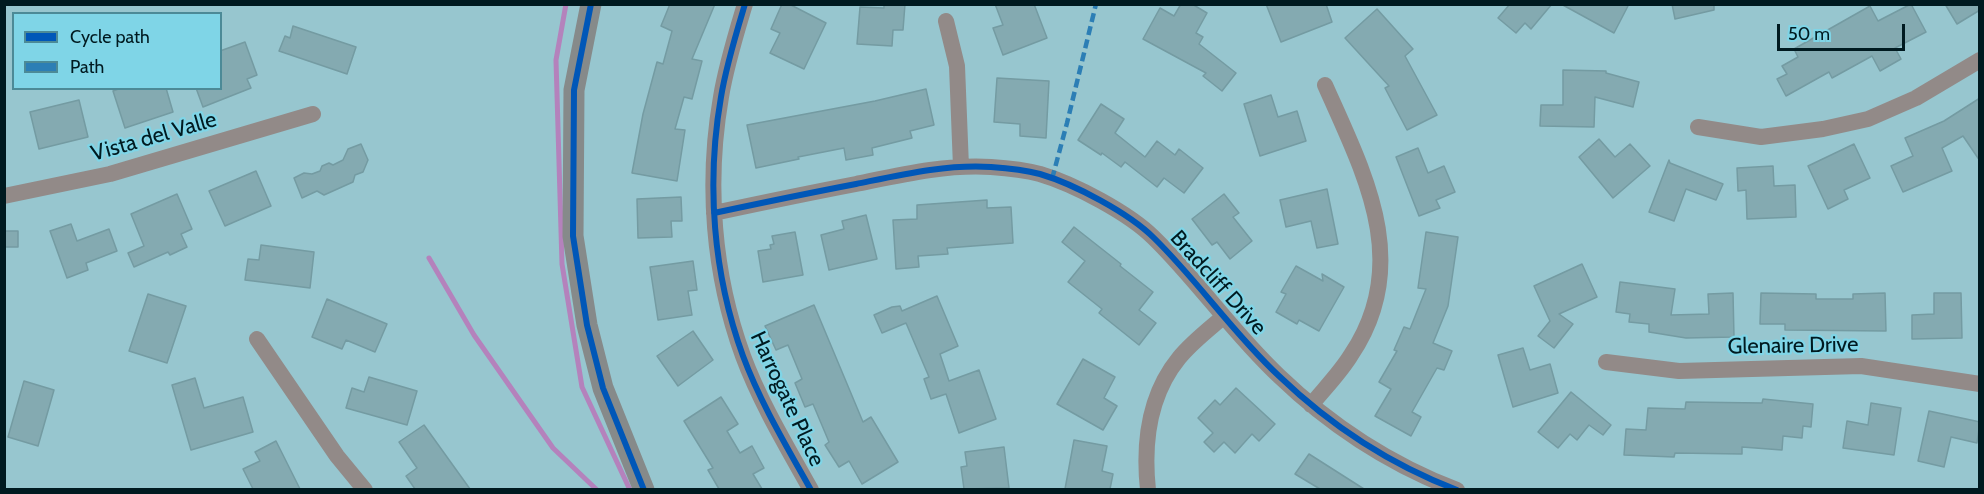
<!DOCTYPE html>
<style>
body{margin:0}
#map{position:relative;width:1984px;height:494px;overflow:hidden;background:#97c6cf;font-family:Cabin,sans-serif}
canvas{display:block}
.frame{position:absolute;inset:0;border:6px solid #001a20;pointer-events:none}
.legend{position:absolute;left:12px;top:12px;width:210px;height:78px;box-sizing:border-box;background:#7fd5e7;border:2px solid #4c8a97;margin:0;padding:8px 10px;list-style:none;font-size:18px;color:#001a20}
.legend li{display:flex;align-items:center;gap:12px;height:30px}
.legend b{width:30px;border:2px solid #4c8a97}
.scale{position:absolute;left:1777px;top:24px;width:128px;height:27px;box-sizing:border-box;border:3px solid #001a20;border-top:0;padding-left:8px;font-size:18px;line-height:21px;white-space:nowrap;color:#001a20;-webkit-text-stroke:4px #7fd5e7;paint-order:stroke}
</style>
<div id="map">
<canvas width="1984" height="494"></canvas>
<div class="frame"></div>
<ul class="legend">
<li><b style="height:8px;background:#0057b8"></b>Cycle path</li>
<li><b style="height:8px;background:#2c7eb5"></b>Path</li>
</ul>
<div class="scale">50 m</div>
</div>
<script>
const c = document.querySelector('canvas').getContext('2d');
c.lineJoin = 'round';
function stroke(path, color, width, dash) {
  c.strokeStyle = color;
  c.lineWidth = width;
  c.lineCap = dash ? 'butt' : 'round';
  c.setLineDash(dash || []);
  c.stroke(path);
}
function paint(path, color) {
  c.fillStyle = color;
  c.fill(path, 'evenodd');
}
function drawText(font, color, halo, rows, align = 'center') {
  c.font = font + ' Cabin,sans-serif';
  c.lineWidth = 4.5;
  c.setLineDash([]);
  c.textBaseline = 'middle';
  c.strokeStyle = halo;
  c.fillStyle = color;
  for (const [text, x, y, turn = 0] of rows) {
    c.save();
    c.translate(x, y);
    c.rotate((+turn || 0) * Math.PI / 180);
    c.textAlign = isNaN(turn) ? turn : align;
    if (halo) c.strokeText(text, 0, 0);
    c.fillText(text, 0, 0);
    c.restore();
  }
}
stroke(new Path2D(`
 M566,4L556,60L562,264L582,387L630,490
 M429,258L474,335L553,448L597,490`), '#b482bc', 5);
const building = new Path2D(`
 M670,4H715L692,59L702,61L692,99L684,97L675,129L685,130L677,181L632,173L643,114L657,62L663,64L672,31L661,26Z
 M782,4H789L826,23L804,69L770,53L780,33L771,29Z
 M884,4H905L903,30H893L892,46L857,44L860,7L884,8Z
 M995,4H1034L1047,38L1003,55L993,28L1003,25Z
 M1181,4H1192L1207,13L1196,33L1203,37L1199,44L1236,73L1222,91L1203,76L1206,73L1143,39L1160,8L1174,16Z
 M1266,4H1326L1332,22L1281,42Z
 M1510,4H1552L1531,29L1525,23L1516,33L1498,18Z
 M1561,4H1629L1614,33Z
 M1672,4H1714V10L1675,19Z
 M1911,4L1926,32L1895,48L1901,59L1880,71L1872,56L1832,78L1829,72L1786,96L1777,79L1787,74L1782,66L1798,57L1794,49L1870,6L1878,21Z
 M1945,4H1980V10L1957,24Z
 M1377,9L1413,49L1405,56L1437,115L1407,130L1385,88L1389,86L1345,38Z
 M293,26L356,47L347,74L279,51L285,36L290,38Z
 M245,42L257,75L247,79L251,88L203,107L196,88H220V51Z
 M1563,70L1606,71V73L1639,82L1633,107L1595,97L1594,127L1540,126L1541,105H1563Z
 M997,78L1049,81L1046,138L1020,136V124L994,122Z
 M121,88H166L173,112L125,128L113,91Z
 M926,89L934,125L910,131L912,138L872,148L873,155L846,160L844,148L798,157L799,159L756,168L747,125L875,101Z
 M1271,95L1278,117L1297,111L1306,141L1260,156L1244,104Z
 M1980,98V161L1963,136L1942,148L1952,171L1903,192L1891,166L1913,156L1905,138L1944,121Z
 M79,100L88,137L39,149L30,112Z
 M1101,104L1124,119L1115,133L1145,157L1157,141L1175,155L1179,149L1203,168L1184,193L1164,178L1157,187L1125,162L1121,167L1102,153L1101,155L1078,140Z
 M1599,139L1615,157L1630,144L1650,166L1613,198L1579,157Z
 M361,144L368,160L363,172L355,175L353,182L324,195L317,191L302,198L294,178L304,173L312,174L320,171L322,166L329,163L333,165L343,160L348,149Z
 M1854,144L1870,178L1844,190L1848,199L1828,209L1808,166Z
 M1418,148L1428,173L1444,166L1455,192L1436,200L1440,208L1419,216L1396,157Z
 M1669,160L1670,163L1723,184L1716,200L1686,189L1674,221L1649,212Z
 M1773,166L1774,186L1795,185L1796,217L1747,219L1746,190L1738,191L1737,168Z
 M256,171L271,206L225,226L209,191Z
 M1327,189L1338,244L1317,248L1311,221L1286,227L1280,200Z
 M177,194L192,229L181,234L187,247L170,255L168,252L134,267L128,253L144,246L131,214Z
 M1224,194L1239,213L1233,217L1252,241L1230,259L1217,242L1212,245L1192,219Z
 M681,197L682,221H671L672,237L638,238L637,199Z
 M987,200V208L1011,207L1013,243L947,248L948,254L918,256L919,267L896,269L893,220L917,219V205Z
 M866,215L877,259L829,270L821,235L844,229L842,221Z
 M71,224L77,241L109,229L117,251L86,263L88,270L67,278L50,231Z
 M1074,227L1121,264L1120,266L1153,292L1139,310L1156,323L1139,345L1099,313L1102,309L1068,282L1085,261L1062,242Z
 M4,231H18V247H4Z
 M795,232L803,275L763,282L758,251L771,249L770,245L774,244L772,236Z
 M1426,232L1458,237L1448,306L1433,343L1452,351L1444,370L1437,368L1412,412L1421,417L1411,436L1375,416L1391,389L1379,382L1397,351L1394,350L1404,327L1410,329L1426,289L1418,288Z
 M261,245L314,252L310,288L245,280L248,259L259,260Z
 M693,261L697,290L688,291L692,315L658,320L650,267Z
 M1582,264L1597,297L1559,314L1573,324L1554,348L1538,336L1550,321L1534,286Z
 M1296,266L1323,281L1322,274L1344,287L1319,331L1299,320L1297,324L1276,312L1286,294L1281,292Z
 M1620,282L1675,289L1671,315L1709,314L1708,294L1733,293L1734,337L1686,338L1649,332V324L1629,322L1630,314L1616,312Z
 M1761,293L1816,294V299H1853V294L1885,293L1886,331L1785,330V324H1760Z
 M1934,293H1961L1962,338L1912,339V315L1934,314Z
 M148,294L186,306L167,363L129,351Z
 M937,296L958,346L940,354L949,381L979,370L996,419L959,433L946,394L931,399L924,379L929,377L906,323L882,333L874,315L892,307L900,306L902,311Z
 M327,299L387,324L375,352L346,340L342,349L312,337Z
 M814,305L863,422L871,417L898,462L862,484L849,461L839,467L825,445L829,442L813,404L805,407L795,383L802,379L788,345L776,350L765,326Z
 M693,331L713,360L678,386L657,356Z
 M1523,348L1530,370L1550,364L1558,393L1513,407L1498,355Z
 M1083,359L1115,377L1104,398L1117,406L1103,430L1057,404Z
 M369,377L417,391L407,425L346,408L352,388L364,392Z
 M195,378L204,408L243,397L253,432L191,450L172,385Z
 M24,381L54,390L38,446L8,437Z
 M1236,388L1275,424L1259,441L1252,434L1235,453L1224,442L1214,452L1204,442L1213,433L1198,418L1215,400L1220,405Z
 M1571,392L1611,425L1603,435L1589,425L1577,440L1570,434L1558,448L1538,432Z
 M721,397L738,424L727,431L740,453L752,446L764,468L753,474L762,489H719L708,470L713,468L684,421Z
 M1763,399L1813,404L1811,427L1803,426L1802,438L1783,436L1782,450L1742,447V454L1675,453L1674,457L1624,455L1626,429L1646,430L1648,408L1685,409L1686,402L1762,403Z
 M1871,403L1901,408L1894,455L1843,448L1847,421L1868,425Z
 M1929,411L1980,422L1977,443L1951,437L1944,467L1918,461Z
 M424,425L470,489H415L406,476L417,468L399,442Z
 M1074,440L1107,446L1102,471L1113,474L1110,489H1065Z
 M276,441L300,489H253L243,469L260,461L255,452Z
 M1004,447L1009,488L964,489L961,467L967,466L965,452Z
 M1309,454L1364,489H1320L1295,474Z`);
paint(building, '#84aab1');
stroke(building, '#749ba2', 1.5);
stroke(new Path2D(`
 M745,4C736,34 726,66 721,97C706,183 713,274 743,356C760,402 787,447 811,490
 M946,21L957,66L961,167
 M1698,127L1761,137L1823,129L1868,119L1916,98L1980,60
 M4,196L110,174L313,114
 M714,213C761,203 809,193 856,184C900,175 946,164 991,167C1006,168 1025,170 1040,174C1074,184 1129,213 1154,238C1198,281 1233,333 1279,376C1331,426 1389,464 1457,490
 M257,339L337,456L365,490
 M1606,362L1679,371L1861,366L1980,384
 M1311,405C1324,389 1340,373 1351,355C1413,263 1364,173 1325,85
 M1148,490C1143,443 1148,396 1179,358C1191,343 1208,330 1223,317`), '#928a88', 16);
stroke(new Path2D(`
 M591,4L574,90L573,236L587,325L603,388L644,490`), '#868a8a', 21);
stroke(new Path2D(`
 M1052,179L1067,123L1096,4`), '#2c7eb5', 4.5, [9, 4.5]);
stroke(new Path2D(`
 M591,4L574,90L573,236L587,325L603,388L644,490
 M745,4C736,34 726,66 721,97C706,183 713,274 743,356C760,402 787,447 811,490
 M714,213C761,203 809,193 856,184C900,175 946,164 991,167C1006,168 1025,170 1040,174C1074,184 1129,213 1154,238C1198,281 1233,333 1279,376C1331,426 1389,464 1457,490`), '#0057b8', 6);
drawText('22px', '#001a20', '#7fd5e7', [
 ["Vista del Valle",154,137,-16],
 ["Bradcliff Drive",1218,283,48],
 ["Glenaire Drive",1793,346,-1],
 ["Harrogate Place",787,399,65]
]);
</script>
